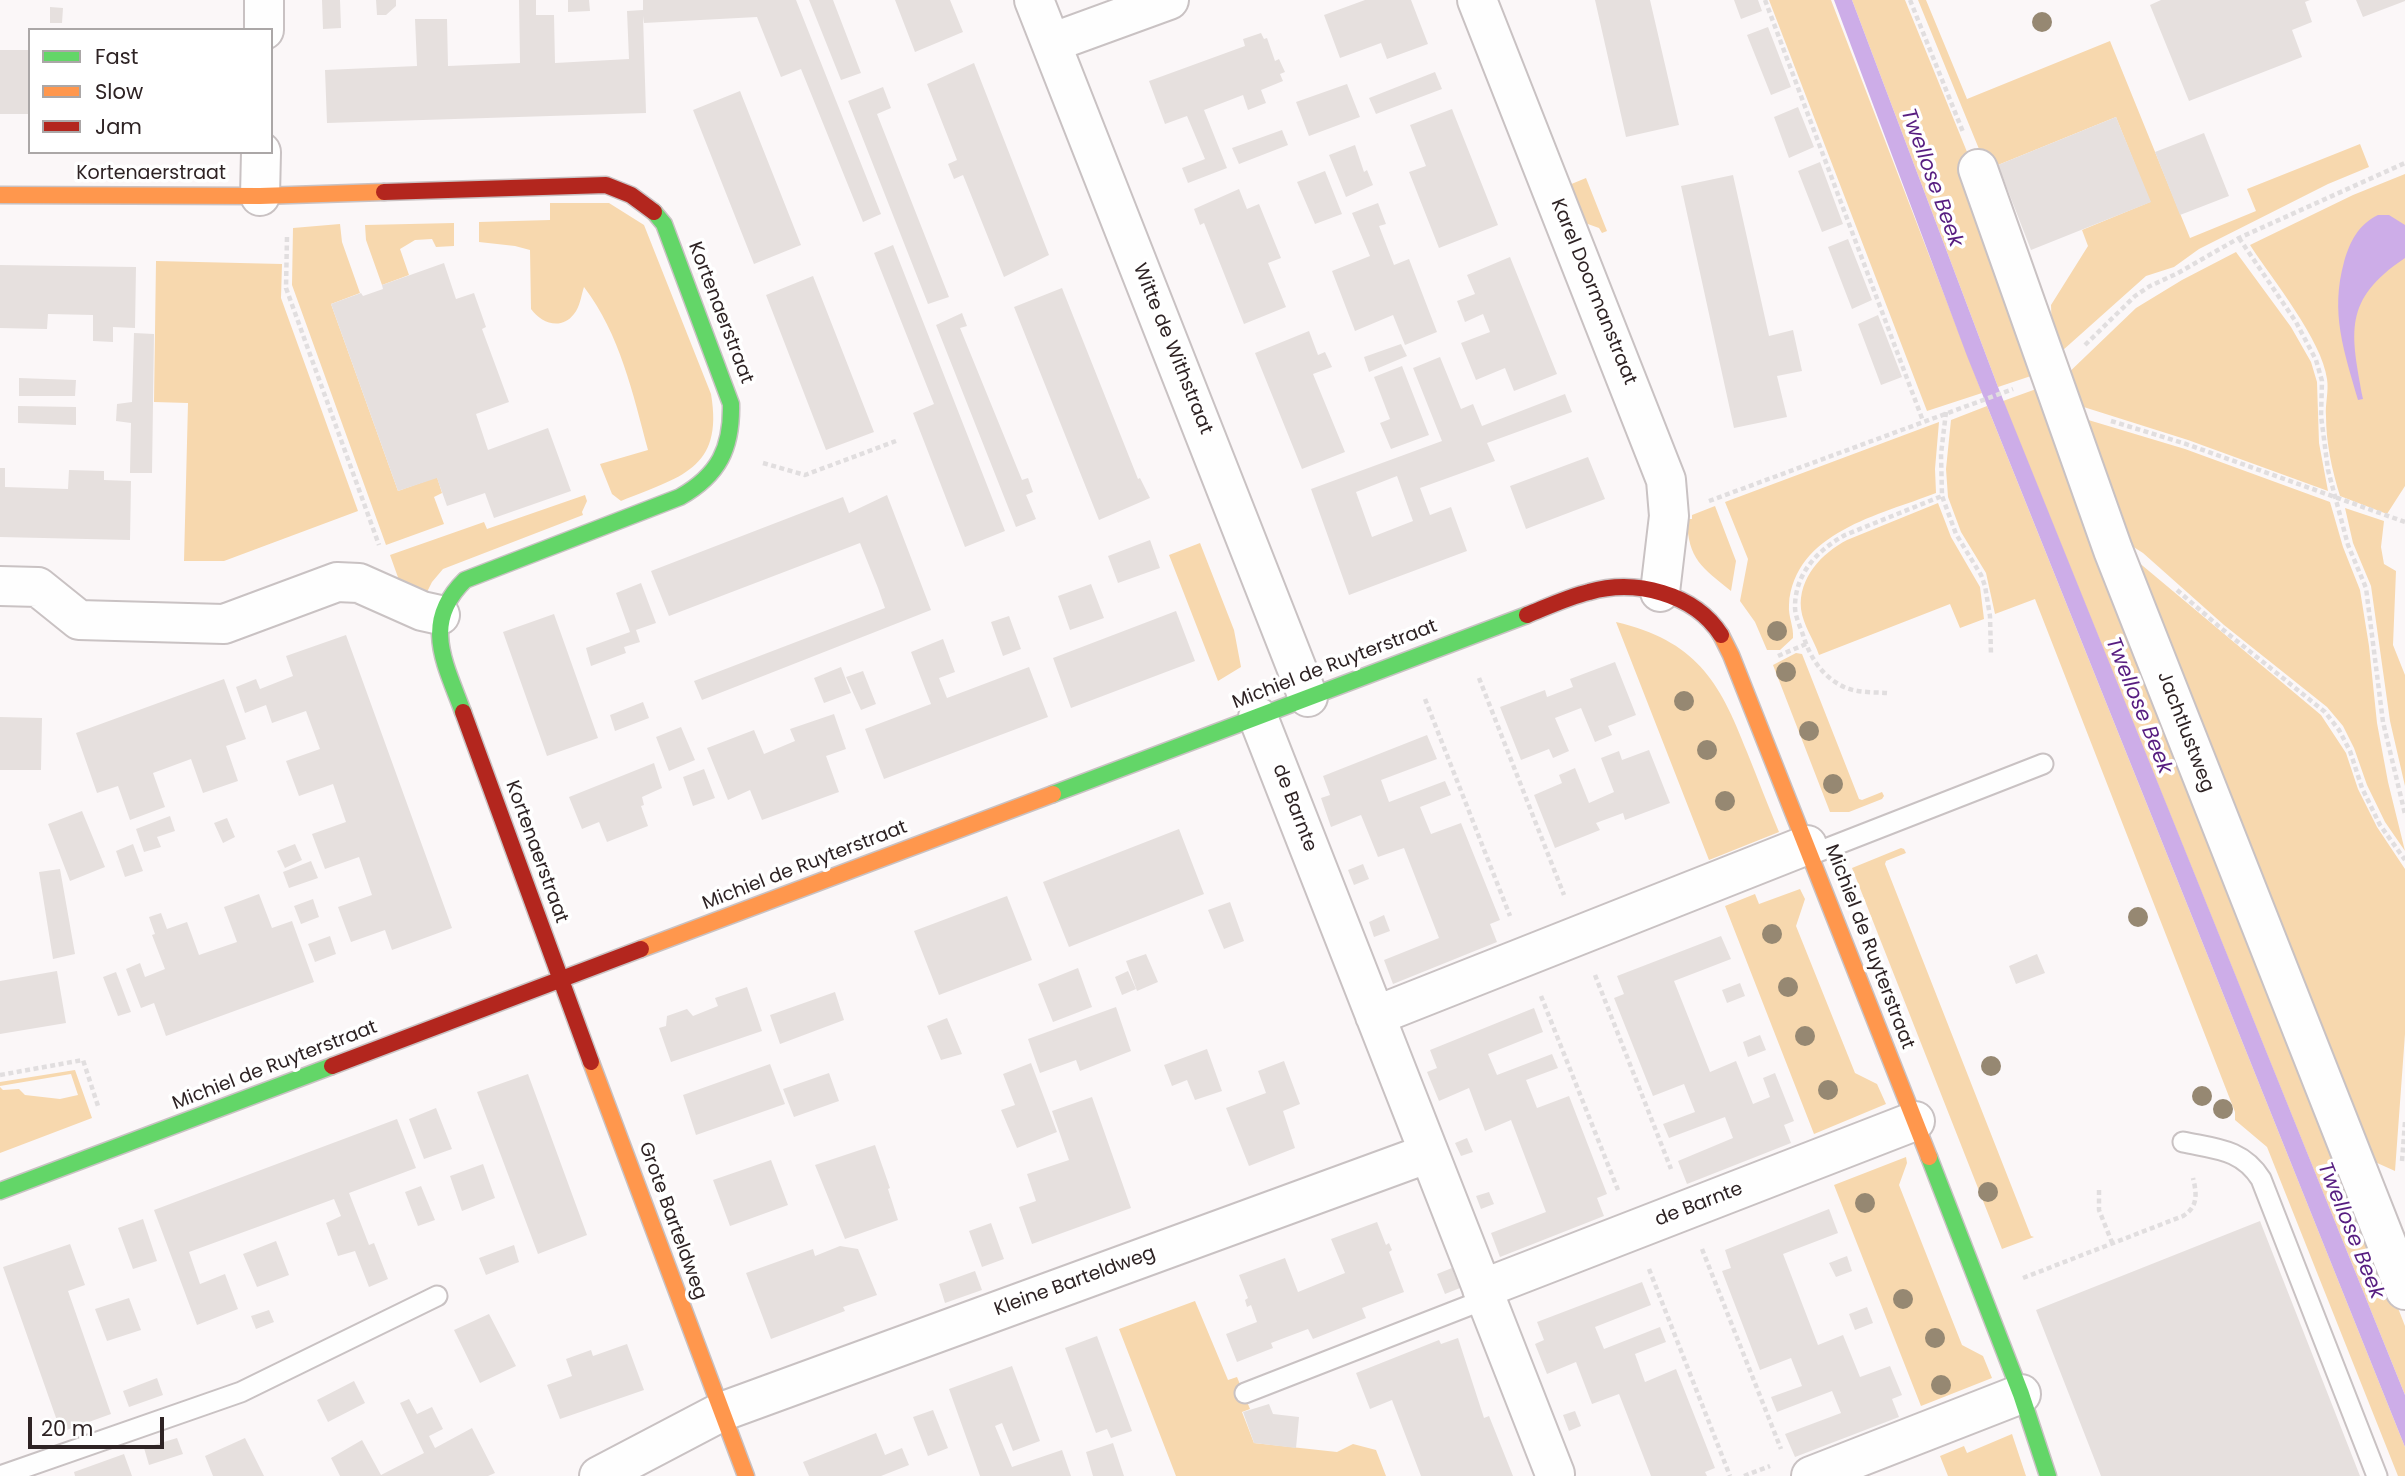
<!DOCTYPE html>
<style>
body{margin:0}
#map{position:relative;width:2405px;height:1476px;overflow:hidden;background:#fbf7f8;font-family:Poppins,sans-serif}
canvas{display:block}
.legend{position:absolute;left:28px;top:28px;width:245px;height:126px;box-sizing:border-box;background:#fff;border:2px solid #aba7a7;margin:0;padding:9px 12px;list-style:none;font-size:21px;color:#2e2324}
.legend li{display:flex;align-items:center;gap:14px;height:35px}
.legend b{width:35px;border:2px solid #aba7a7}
.scale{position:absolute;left:28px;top:1417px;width:136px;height:32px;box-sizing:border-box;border:4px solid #2e2324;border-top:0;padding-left:9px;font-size:21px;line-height:24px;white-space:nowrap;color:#2e2324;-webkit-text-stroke:5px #fff;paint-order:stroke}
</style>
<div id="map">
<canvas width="2405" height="1476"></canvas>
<ul class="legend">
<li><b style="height:9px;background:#63d668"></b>Fast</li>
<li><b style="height:9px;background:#ff974d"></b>Slow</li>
<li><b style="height:9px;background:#b3261e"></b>Jam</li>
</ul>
<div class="scale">20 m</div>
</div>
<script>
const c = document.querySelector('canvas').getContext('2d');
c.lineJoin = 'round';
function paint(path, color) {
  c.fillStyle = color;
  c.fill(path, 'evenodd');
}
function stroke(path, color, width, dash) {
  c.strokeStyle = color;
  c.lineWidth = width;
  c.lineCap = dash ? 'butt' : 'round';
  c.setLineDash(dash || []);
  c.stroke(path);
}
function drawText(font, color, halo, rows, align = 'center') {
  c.font = font + ' Poppins,sans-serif';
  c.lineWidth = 7;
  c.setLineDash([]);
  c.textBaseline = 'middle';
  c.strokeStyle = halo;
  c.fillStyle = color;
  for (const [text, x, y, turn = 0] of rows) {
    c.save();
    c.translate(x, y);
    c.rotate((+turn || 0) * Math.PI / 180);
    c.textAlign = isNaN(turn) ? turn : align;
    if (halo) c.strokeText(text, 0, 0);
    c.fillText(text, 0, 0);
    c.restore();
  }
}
paint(new Path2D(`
 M1769,0H1831L1982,393L1927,411Z
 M1852,0H1905L1974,169L2041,368L2031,376L1998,387Z
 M1918,0H1926L1967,99L2110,41L2190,238L2256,211L2247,189L2360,144L2369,167L2328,184L2199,249L2174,267L2146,276L2053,359L2051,305L2088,246L2082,230L2150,202L2116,117L1998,165L1979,149Z
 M2405,174V486L2387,514L2340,496C2332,470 2326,443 2326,416C2325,404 2329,391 2327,379C2322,340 2272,279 2250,245L2353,195Z
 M1586,178L1607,231L1602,233L1599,228L1585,223L1569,185Z
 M550,203H609L644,225L711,394C724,470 679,477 621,501L612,494L600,464L648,450C633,394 620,334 584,287C581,296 580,307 574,314C561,331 541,323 531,309L530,250L515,246L479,242V222L550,220Z
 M454,223V246L436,247L432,239L415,240L400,249L409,275L382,285L366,240L365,225Z
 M340,224L342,242L360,293L331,304L398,491L437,477L442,493L434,497L444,524L386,545L292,285L293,228Z
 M2236,252L2291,327L2311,362L2317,382L2319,443L2328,491L2188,440L2071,403L2062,379L2136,308L2182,280Z
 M156,261L282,264L281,298L358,511L224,561H184L188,403L154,402Z
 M2039,388L2405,1326V1395L2003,401Z
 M1987,406L2405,1447V1476H2398L2267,1147L2235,1120V1112L2035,599L1995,614L1986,573L1961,532L1948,497L1946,469L1951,420Z
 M2075,416L2185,449L2330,502L2343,547L2360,590L2369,646L2377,723L2388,782L2405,851L2385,822L2367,785L2354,748L2343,726L2327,707L2224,625L2143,553L2132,546Z
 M1939,422L1935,469L1936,493C1880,515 1794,532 1789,605C1788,616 1794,627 1793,638L1780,650H1767L1755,622L1740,601L1748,559L1725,502Z
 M585,495L587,501L582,512L583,515L443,569L432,582L426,594L400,583L390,555L484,522L487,529Z
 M1938,503L1951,537L1980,587L1984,619L1960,628L1950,604L1819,655C1814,640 1803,625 1801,609C1798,578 1822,553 1847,540Z
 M1715,506L1736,561L1731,591C1702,567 1688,560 1687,519H1692V515Z
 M2345,508L2384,521L2381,547L2384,564L2396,571L2393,645L2405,675V786L2390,721L2371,586L2353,543Z
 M1200,543L1234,630L1241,667L1218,681L1169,555Z
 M2137,561L2321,715L2346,753L2358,789L2377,827L2405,869V1034L2395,1171L2366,1158Z
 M1616,622C1695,641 1719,679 1747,752C1758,779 1768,806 1779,832L1709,860Z
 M1796,653L1802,654L1859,799L1862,800L1882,792L1884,796L1882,799L1849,812H1830L1773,665Z
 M1901,848L1904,849L1906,853L1886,861L1885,864L2031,1236L2034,1237L2002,1249L1852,868Z
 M1800,889L1805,899L1796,926L1855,1073L1877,1084L1886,1104L1814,1134L1725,906L1755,894L1759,904Z
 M75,1070L92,1118L0,1153V1087L3,1090L19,1089L25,1095L60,1099L78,1095L71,1074L0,1086V1082Z
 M1906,1157L1907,1163L1899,1185L1962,1345L1983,1356L1992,1378L1921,1406L1834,1185Z
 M1195,1301L1228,1380L1237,1377L1250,1409L1242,1412L1254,1443L1337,1452L1353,1444L1376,1450L1386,1476H1176L1119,1329Z
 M2012,1434L2026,1476H1948L1940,1456L1964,1446L1967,1453Z`), '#f7d8ae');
paint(new Path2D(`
 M1834,0H1852L1998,387L2405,1395V1447L1967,356Z
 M2378,215H2389L2405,225V258C2342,300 2351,333 2363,399L2358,400C2344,351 2330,313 2344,262C2350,241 2359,224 2378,215Z`), '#cdade8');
paint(new Path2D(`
 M322,0H340L341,28L323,29Z
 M376,0H396V6L386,15H377Z
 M519,0H536V15H554L555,63L629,59L627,11L643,10V0H796L881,214L863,222L801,69L781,77L757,17L644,23L643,16L646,113L327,123L325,70L417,66L415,19H447L448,66L520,63Z
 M568,0H589L590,11L568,12Z
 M809,0H833L861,73L841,80Z
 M895,0H950L963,32L915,52Z
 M1365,0H1411L1428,44L1387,59L1381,43L1340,58L1324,15Z
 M1595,0H1650L1679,125L1626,137Z
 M1734,0H1758L1762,11L1741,19Z
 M2161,0H2310L2305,2L2312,22L2292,30L2302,57L2189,101L2150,5Z
 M2356,0H2405V1L2363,17Z
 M50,7L63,8L62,23H50Z
 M1768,27L1791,87L1771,95L1747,35Z
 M1261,33L1264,39L1267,38L1275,61L1279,59L1285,72L1280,74L1283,81L1261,90L1266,103L1248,110L1243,95L1204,110L1227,168L1188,183L1182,168L1205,159L1187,116L1165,124L1149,81L1245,46L1243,39Z
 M0,50H30V114H0Z
 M974,63L1049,255L1004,277L963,175L954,179L948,164L957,160L927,84Z
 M1435,72L1442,89L1376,114L1369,98Z
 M1347,84L1360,117L1309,136L1296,102Z
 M883,87L891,108L877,114L949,297L928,304L848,101Z
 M740,91L801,245L754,264L693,110Z
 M1798,107L1814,147L1789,158L1774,117Z
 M1452,109L1498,225L1439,248L1409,172L1426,166L1410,125Z
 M2116,117L2151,202L2031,250L1998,165Z
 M1282,130L1288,145L1239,164L1232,148Z
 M2204,133L2229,196L2180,215L2155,152Z
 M1355,145L1364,172L1367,170L1373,185L1346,197L1329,155Z
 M1820,162L1843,224L1822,232L1798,171Z
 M1325,171L1342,214L1315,224L1297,182Z
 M1733,175L1769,336L1793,330L1802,371L1777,376L1787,417L1734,428L1681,186Z
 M1239,189L1247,209L1259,204L1281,258L1268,263L1286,307L1244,324L1204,223L1200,225L1194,209Z
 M1378,203L1386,224L1379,226L1394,265L1409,259L1437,332L1405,345L1393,315L1355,331L1332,271L1370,256L1352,213Z
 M1848,239L1872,300L1852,309L1828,247Z
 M893,245L1005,531L965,547L913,413L934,404L874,253Z
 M1510,257L1557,374L1514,391L1505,368L1476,380L1461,343L1490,332L1483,314L1465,322L1457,301L1475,294L1467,275Z
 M444,263L456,299L474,293L486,327L482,329L509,402L476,414L488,450L548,428L571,491L494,518L485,493L447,506L437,478L398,491L331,304L361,293L363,296L383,289L382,285Z
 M0,265L136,267L135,328L113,327V342L93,341V315L48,314L47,329L0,328Z
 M813,276L874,432L826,450L766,295Z
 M1062,288L1138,479L1140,478L1150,498L1099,520L1014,307Z
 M962,313L967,326L960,328L1022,480L1028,478L1033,492L1026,495L1036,519L1016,527L936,325Z
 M1878,315L1902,377L1881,385L1858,324Z
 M1309,331L1318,355L1325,352L1332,367L1313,374L1345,452L1302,469L1255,353Z
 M134,333L154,334L152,473H130L131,423L116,421L117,404L132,402Z
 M1401,344L1407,356L1369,372L1364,357Z
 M1440,357L1461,409L1473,404L1482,426L1565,394L1572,412L1487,443L1495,461L1420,488L1430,515L1451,507L1467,551L1349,595L1311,489L1442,441L1413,368ZM1397,476L1413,521L1372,537L1356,492Z
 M1402,366L1429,435L1391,449L1380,423L1390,419L1374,377Z
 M19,378L76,380L75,396H19Z
 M18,406L76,407V425L18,423Z
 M1588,457L1605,499L1526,529L1510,486Z
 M0,468H5V487L68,489L69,470L104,471V480L131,481L130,540L0,537Z
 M887,495L931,610L702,700L694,681L885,608L878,588L860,543L669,616L651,571L843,497L849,513Z
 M1150,540L1160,568L1118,583L1108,556Z
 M641,583L656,623L636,630L640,642L624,647L626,653L591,666L586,648L630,632L616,593Z
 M1091,584L1104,618L1070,630L1058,596Z
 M1176,611L1195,661L1071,708L1053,658Z
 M554,614L598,738L547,756L503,632Z
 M1009,616L1021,649L1003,656L991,622Z
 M346,635L452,928L392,950L385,930L351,942L338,907L372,895L359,857L325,869L312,834L346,822L333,784L299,796L286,761L320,749L306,711L272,723L266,705L245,713L236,687L256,679L260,689L293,676L286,656Z
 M943,639L955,672L939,678L947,698L1029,667L1048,717L884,779L865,729L931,704L911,652Z
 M1615,662L1636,715L1608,726L1612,735L1595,742L1581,708L1555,718L1569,751L1553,758L1549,749L1521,760L1500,707L1545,690L1547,697L1573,687L1570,679Z
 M841,667L851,693L824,703L814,678Z
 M863,671L876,704L861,710L846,677Z
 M224,679L246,739L226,746L238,781L203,793L191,759L153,773L165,807L130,820L118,786L97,793L76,733Z
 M643,702L649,718L615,731L610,715Z
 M834,714L846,749L826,756L839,792L762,820L750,790L728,800L707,748L754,730L764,754L795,741L790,729Z
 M0,717L42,718L41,770H0Z
 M681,727L695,760L669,771L656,737Z
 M1427,735L1437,759L1381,780L1389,802L1445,781L1451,795L1420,807L1431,834L1461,823L1500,920L1490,924L1497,942L1393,984L1384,960L1439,938L1404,848L1378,857L1361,815L1331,827L1321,798L1330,795L1323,776Z
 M1649,750L1670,803L1625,820L1623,813L1596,823L1600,830L1555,848L1534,795L1562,783L1559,775L1575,768L1589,803L1614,792L1601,758L1619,751L1622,760Z
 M654,763L662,788L642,797L644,805L641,806L648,826L607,842L599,822L582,829L569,797Z
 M704,769L715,798L693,806L683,777Z
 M82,811L105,867L70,881L48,824Z
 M170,816L175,831L157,837L161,847L144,852L136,829Z
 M227,818L235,837L223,843L214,823Z
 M1179,829L1204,894L1069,947L1043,882Z
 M133,844L143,871L125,877L116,851Z
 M295,844L302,860L285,868L277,851Z
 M311,861L318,878L289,888L283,872Z
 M1363,864L1369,879L1354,885L1348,870Z
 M60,869L75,954L53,959L39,872Z
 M259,894L272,928L292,921L314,982L166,1036L154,1003L141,1008L126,969L140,963L145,977L165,969L152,935L155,934L149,917L161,913L167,929L187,922L199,955L237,942L224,907Z
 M1007,896L1032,960L939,995L914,931Z
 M313,899L319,917L301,924L294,906Z
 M1230,902L1244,941L1224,949L1208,910Z
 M1384,915L1390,931L1374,937L1369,922Z
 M330,936L336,954L315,962L308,944Z
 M1721,936L1731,959L1674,981L1710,1072L1736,1061L1753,1104L1770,1097L1763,1078L1775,1073L1794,1121L1784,1125L1791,1143L1687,1184L1678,1161L1733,1138L1725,1117L1669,1138L1663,1124L1695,1112L1684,1084L1653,1096L1614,998L1624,994L1617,976Z
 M1146,954L1158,982L1137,991L1126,961Z
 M2037,954L2045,973L2016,984L2009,966Z
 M1078,968L1092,1007L1053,1022L1038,984Z
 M57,971L66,1023L0,1034V981Z
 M1128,971L1136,989L1122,995L1115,977Z
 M116,972L131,1012L118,1016L103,977Z
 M1740,983L1745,996L1727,1003L1722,990Z
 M747,987L762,1031L671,1062L659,1028L666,1026L667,1016L687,1009L693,1016L718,1006L715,998Z
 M835,992L844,1020L780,1044L770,1015Z
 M1116,1007L1131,1051L1080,1071L1076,1060L1040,1073L1028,1039Z
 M1534,1008L1543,1032L1488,1054L1497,1075L1552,1054L1558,1068L1526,1080L1537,1108L1569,1096L1607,1194L1597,1198L1604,1216L1500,1257L1491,1233L1546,1212L1511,1120L1485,1131L1469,1088L1439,1101L1427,1072L1437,1068L1430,1050Z
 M947,1018L962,1054L941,1060L927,1026Z
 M1760,1035L1766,1050L1748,1057L1743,1042Z
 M1207,1049L1222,1091L1195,1100L1187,1080L1172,1086L1164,1065Z
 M1284,1061L1300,1104L1283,1111L1295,1148L1249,1166L1226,1108L1266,1093L1258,1071Z
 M1031,1063L1057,1132L1017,1148L1001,1110L1015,1105L1003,1074Z
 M770,1064L785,1104L696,1135L683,1095Z
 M829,1073L839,1101L794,1117L783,1089Z
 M528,1074L587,1235L538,1254L477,1092Z
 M1092,1097L1131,1208L1032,1244L1019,1207L1036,1201L1027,1174L1069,1160L1052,1111Z
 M436,1108L452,1149L424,1159L409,1119Z
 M397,1119L416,1168L349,1193L369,1245L374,1243L388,1279L369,1287L355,1251L338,1256L326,1223L341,1216L334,1199L189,1252L200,1284L225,1274L238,1309L197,1325L154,1210Z
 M1467,1138L1473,1152L1461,1156L1455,1143Z
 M875,1145L890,1188L888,1189L898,1220L845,1239L815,1165Z
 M771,1160L788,1205L730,1226L713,1180Z
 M483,1164L495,1198L462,1211L450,1176Z
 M421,1186L435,1220L418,1226L405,1192Z
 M1489,1192L1494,1204L1481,1209L1476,1196Z
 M1829,1209L1838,1233L1783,1254L1818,1345L1843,1335L1860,1377L1890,1366L1902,1395L1892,1399L1899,1417L1795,1457L1785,1434L1841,1413L1832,1391L1777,1412L1771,1397L1802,1386L1791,1358L1760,1370L1722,1271L1731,1268L1725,1250Z
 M143,1219L157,1261L133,1269L118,1228Z
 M2260,1221L2360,1476H2101L2036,1310Z
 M1377,1222L1386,1245L1389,1243L1392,1250L1389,1252L1404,1292L1362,1308L1366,1318L1313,1339L1308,1329L1271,1343L1273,1348L1237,1362L1226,1334L1257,1322L1251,1305L1247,1307L1245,1300L1248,1298L1239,1275L1285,1258L1298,1292L1345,1273L1331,1239Z
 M991,1223L1004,1259L982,1267L969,1231Z
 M276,1241L289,1275L257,1287L243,1254Z
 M70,1244L85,1285L68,1291L111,1414L61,1432L3,1267Z
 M514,1245L519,1262L486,1275L479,1258Z
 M840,1246L858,1249L877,1295L843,1307L845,1311L771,1339L746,1273L813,1249L815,1256Z
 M1847,1256L1852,1271L1836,1277L1829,1263Z
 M1452,1268L1460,1288L1445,1294L1437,1274Z
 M975,1271L982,1290L945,1303L939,1284Z
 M1642,1282L1651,1305L1595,1327L1604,1349L1660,1327L1666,1342L1635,1354L1645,1382L1676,1369L1715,1468L1705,1472L1707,1476H1651L1619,1394L1592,1404L1576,1362L1547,1374L1535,1344L1544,1340L1537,1322Z
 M129,1298L141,1330L107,1341L95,1309Z
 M1867,1307L1873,1323L1855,1330L1849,1314Z
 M269,1310L274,1322L256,1329L251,1316Z
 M489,1314L516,1366L480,1383L454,1330Z
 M1097,1336L1132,1431L1111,1438L1107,1429L1096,1433L1065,1348Z
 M1458,1338L1484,1418L1489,1416L1513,1476H1421L1392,1400L1370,1409L1356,1373L1439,1340L1441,1344Z
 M627,1344L644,1390L560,1419L547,1385L572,1376L566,1359L591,1350L593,1356Z
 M1012,1366L1040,1441L1013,1451L1002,1423L995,1426L1012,1467L1062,1450L1071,1476H980L949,1389Z
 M157,1378L163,1395L129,1407L123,1391Z
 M354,1381L365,1403L328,1422L317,1400Z
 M409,1399L417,1414L432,1407L443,1429L429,1436L435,1448L472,1428L495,1473L488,1476H340L331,1458L362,1440L381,1475L424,1453L400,1403Z
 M1269,1404L1273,1414L1299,1417L1296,1448L1254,1443L1243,1412Z
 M933,1410L948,1448L928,1456L913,1417Z
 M1575,1411L1581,1426L1569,1431L1563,1415Z
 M876,1433L885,1455L902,1448L909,1465L881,1476H809L803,1462Z
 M177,1438L183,1454L149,1465L144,1448Z
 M245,1438L264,1476H213L205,1456Z
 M1113,1443L1124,1476H1093L1086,1452Z
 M124,1454L132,1476H75L74,1472Z`), '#e6e0de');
const lane = new Path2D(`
 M1810,855L2043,764
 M2183,1142C2216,1149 2242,1149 2261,1179L2377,1476
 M1245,1393L1486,1299
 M0,1476L241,1392L437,1296`);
const street = new Path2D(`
 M1034,0L1308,697
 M1477,0L1666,480L1669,516L1660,592
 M264,30V0
 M1051,43L1169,0
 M1978,169L2113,550L2405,1290
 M260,196L261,152
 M0,586L38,587L79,620L224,624L337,582L359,583L422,611L440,615
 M1258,717L1555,1474
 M1375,1016L1807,845
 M1482,1289L1915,1121
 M599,1476L721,1412L1429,1153
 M1811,1476L2021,1394`);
const fast = new Path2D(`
 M463,712C445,663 421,623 465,580L680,497C719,475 732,448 731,404L664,224L654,212
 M1053,794L1527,615
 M1929,1157L2021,1394L2048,1476
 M0,1191L332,1066`);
const slow = new Path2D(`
 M0,195L260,196L384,192
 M1721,635L1731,655L1929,1157
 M641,949L1053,794
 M591,1062L746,1476`);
const jam = new Path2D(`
 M384,192L606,185L631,195L654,212
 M1527,615C1547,607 1568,597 1589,592C1635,579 1694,593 1721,635
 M463,712L591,1062
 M332,1066L641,949`);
stroke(lane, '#c9c2c3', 23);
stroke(street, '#c9c2c3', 42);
stroke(fast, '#c9c2c3', 19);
stroke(slow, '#c9c2c3', 19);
stroke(jam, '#c9c2c3', 19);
stroke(new Path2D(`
 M1765,0L1923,421
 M1910,0L1963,132
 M287,237L286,288L379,545
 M2239,238L2296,322L2316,360L2322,381L2321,416L2328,470L2348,545L2366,588L2383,722L2405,814
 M2085,345L2135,296L2150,286L2178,273L2239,238L2405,163
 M1946,412L1941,454L1942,496L1956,534L1981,575L1985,586L1990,616L1991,655
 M2111,421L2186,444L2405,522
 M763,463L805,475L896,441
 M1709,501L2013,389
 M2177,590L2222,629L2325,712L2339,730L2350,751L2362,788L2380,825L2405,860
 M1778,656L1806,644
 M1479,678L1564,895
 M1887,693C1873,692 1857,693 1844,687C1823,677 1811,659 1804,638C1801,628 1795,617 1795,607C1795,573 1818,550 1845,535L1942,496
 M1425,699L1510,916
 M1595,975L1671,1169
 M1541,996L1618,1190
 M0,1075L83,1060L99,1109
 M2402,1161L2405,1122
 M2099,1190V1210L2113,1245
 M1702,1249L1781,1449
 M1649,1269L1730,1476
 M2023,1278L2183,1216C2198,1207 2197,1194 2193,1178
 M1744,1476L1770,1466`), '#e1dedf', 4.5, [5, 3.5]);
stroke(lane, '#fefefe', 19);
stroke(street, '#fefefe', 38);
stroke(fast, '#63d668', 16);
stroke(slow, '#ff974d', 16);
stroke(jam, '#b3261e', 16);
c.fillStyle = '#968872';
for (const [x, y] of [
 [2042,22],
 [1777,631],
 [1786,672],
 [1684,701],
 [1809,731],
 [1707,750],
 [1833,784],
 [1725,801],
 [2138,917],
 [1772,934],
 [1788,987],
 [1805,1036],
 [1991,1066],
 [1828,1090],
 [2202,1096],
 [2223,1109],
 [1988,1192],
 [1865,1203],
 [1903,1299],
 [1935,1338],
 [1941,1385]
]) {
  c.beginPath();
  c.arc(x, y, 10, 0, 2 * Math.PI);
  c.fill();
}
drawText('19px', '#2e2324', '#fff', [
 ["Kortenaerstraat",151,174],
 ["Karel Doormanstraat",1593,292,68],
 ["Kortenaerstraat",720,313,69],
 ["Witte de Withstraat",1172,349,68],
 ["Michiel de Ruyterstraat",1335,665,-21],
 ["Jachtlustweg",2185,732,69],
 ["de Barnte",1294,808,69],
 ["Kortenaerstraat",536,852,70],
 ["Michiel de Ruyterstraat",805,866,-21],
 ["Michiel de Ruyterstraat",1869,947,69],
 ["Michiel de Ruyterstraat",275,1066,-21],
 ["de Barnte",1699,1205,-21],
 ["Grote Barteldweg",672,1221,70],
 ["Kleine Barteldweg",1075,1282,-20]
]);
drawText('italic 21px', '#571d80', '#fff', [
 ["Twellose Beek",1931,178,70],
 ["Twellose Beek",2138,706,68],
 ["Twellose Beek",2350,1231,68]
]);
</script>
